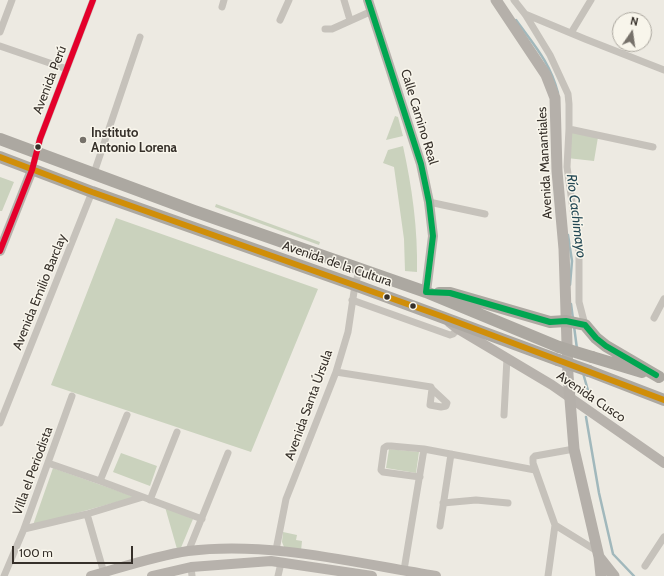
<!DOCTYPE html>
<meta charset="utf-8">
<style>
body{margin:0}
#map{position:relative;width:664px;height:576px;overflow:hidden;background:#edeae2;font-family:Cabin,sans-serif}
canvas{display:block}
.north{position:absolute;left:612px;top:12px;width:40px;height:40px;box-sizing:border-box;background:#f8f5eb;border:1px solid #aaa69e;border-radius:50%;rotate:13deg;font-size:11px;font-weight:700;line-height:16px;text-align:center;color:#36302a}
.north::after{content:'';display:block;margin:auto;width:14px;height:18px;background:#76716a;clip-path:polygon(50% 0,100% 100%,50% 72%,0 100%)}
.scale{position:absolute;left:12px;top:546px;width:121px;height:18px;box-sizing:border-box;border:2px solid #36302a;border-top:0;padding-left:5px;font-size:12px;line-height:14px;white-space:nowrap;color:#36302a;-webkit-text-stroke:3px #f8f5eb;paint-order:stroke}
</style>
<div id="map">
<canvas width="664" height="576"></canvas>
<div class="north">N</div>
<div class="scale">100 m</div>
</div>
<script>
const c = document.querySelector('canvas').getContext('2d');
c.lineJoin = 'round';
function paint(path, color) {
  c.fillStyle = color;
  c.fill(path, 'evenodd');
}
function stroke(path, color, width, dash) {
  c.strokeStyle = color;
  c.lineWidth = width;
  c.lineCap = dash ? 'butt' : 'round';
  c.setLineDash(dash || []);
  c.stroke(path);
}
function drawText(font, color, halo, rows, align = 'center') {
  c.font = font + ' Cabin,sans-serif';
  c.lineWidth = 3;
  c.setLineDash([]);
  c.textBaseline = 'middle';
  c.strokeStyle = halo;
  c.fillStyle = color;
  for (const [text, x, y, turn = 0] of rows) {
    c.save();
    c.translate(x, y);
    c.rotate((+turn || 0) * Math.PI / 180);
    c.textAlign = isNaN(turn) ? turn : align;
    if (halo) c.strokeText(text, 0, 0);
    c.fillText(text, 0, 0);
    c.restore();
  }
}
paint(new Path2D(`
 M395,116L398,117L403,136L386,140Z
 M570,131L598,137L594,161L567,158Z
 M403,146C412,187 418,229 417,272L405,271L404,239L394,167L383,163L388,150Z
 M0,177L14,182L2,211H0Z
 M216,204L320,242L319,245L215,207Z
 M116,218L318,289L251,452L51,385Z
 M389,449L419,452L416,473L386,468Z
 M121,453L157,466L150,486L113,472Z
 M53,468L135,497L33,525Z
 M165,507L193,519L180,550L177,549Z
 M283,532L297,535L296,540L302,541L301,551L284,547L282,542Z`), '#cad2bd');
stroke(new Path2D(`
 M516,20C534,45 550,62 558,93
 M568,235L572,261L570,285
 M571,304L573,319
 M574,326L577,349
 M583,373L591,401
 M586,417L599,493L613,554L634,576`), '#a1b8bc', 2.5);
stroke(new Path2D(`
 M344,0L350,20
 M514,0L525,14L550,55L568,94L569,104V129L567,167L579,251V302L585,325
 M222,7L224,0
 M525,14L585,39L664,70
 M280,20L289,0
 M325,29H332L372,11
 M0,32L12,0
 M571,33L591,0
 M0,46L67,69
 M569,129L653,147
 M32,170L40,139L93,0
 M94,173L140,37
 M429,202L485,214
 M352,300L450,335L453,334L458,329
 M654,318L664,299
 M336,372L431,387L432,389L430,405L441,407L446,406L447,403L432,389
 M504,415L507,358
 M0,423L92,192
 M574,449L535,456L533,458V463L555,525L597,551
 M48,463L100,481L202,519
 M420,477L383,472L381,470L384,448L387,446H391L424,449L535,470
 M100,481L127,415
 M150,500L177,432
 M443,503L476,500L508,503
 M87,514L104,573
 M440,526L451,454
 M24,529L87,514L143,497
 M276,550L286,499L336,372L348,332L355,285L360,268
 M188,552L228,453
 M645,566L664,537
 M191,567L192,576
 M404,570L424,449
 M4,576L24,529L72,396
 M278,576L281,563
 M548,576L555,525`), '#c6c2bb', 7);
stroke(new Path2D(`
 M368,0L421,164L429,202L433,236L426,292
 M0,251L32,170
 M449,322L458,329L552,385L664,463
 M91,576C123,567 155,556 188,551C271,541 355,563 436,576
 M152,576L191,567L271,561L372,576`), '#b7b2ac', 10);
stroke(new Path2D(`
 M496,0L546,75L555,98L557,171L564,249L568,375L574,449L599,557L601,576
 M599,557L614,576`), '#b5b0aa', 11);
stroke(new Path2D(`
 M0,139L194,211L426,292L559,347
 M0,157L92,192L355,285L558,360
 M439,293H450L550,322L566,321L585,325L596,338L606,346L659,377
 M592,357L642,372
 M589,371L664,400`), '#aca8a1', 12);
stroke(new Path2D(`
 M559,347L592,357
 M558,360L589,371`), '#aca8a1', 12);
stroke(new Path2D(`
 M0,157L92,192L441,316L664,400`), '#d08e08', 6);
stroke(new Path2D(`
 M368,0L421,164L429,202L433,236L426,292L450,293L550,322L566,321L585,325L596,338L606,346L656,375`), '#00a651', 6);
stroke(new Path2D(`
 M0,251L32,170L40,139L93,0`), '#e4002b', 6);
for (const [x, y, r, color] of [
 [83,140,4,"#76716a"],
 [38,147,3.5,"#36302a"],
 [387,297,3.5,"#36302a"],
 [413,306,3.5,"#36302a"]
]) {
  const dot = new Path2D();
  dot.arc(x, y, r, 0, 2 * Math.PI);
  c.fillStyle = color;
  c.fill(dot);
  stroke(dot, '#f8f5eb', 1.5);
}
drawText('13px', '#36302a', '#f8f5eb', [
 ["Avenida Perú",50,80,-69],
 ["Calle Camino Real",419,117,73],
 ["Avenida Manantiales",545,163,-93],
 ["Avenida de la Cultura",337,264,19],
 ["Avenida Emilio Barclay",40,292,-68],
 ["Avenida Cusco",591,397,34],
 ["Avenida Santa Úrsula",309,405,-70],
 ["Villa el Periodista",33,471,-70]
]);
drawText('bold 13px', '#36302a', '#f8f5eb', [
 ["Instituto",91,133],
 ["Antonio Lorena",91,148]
], 'left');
drawText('italic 14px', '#234854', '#f8f5eb', [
 ["Río Cachimayo",576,216,83]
]);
</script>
